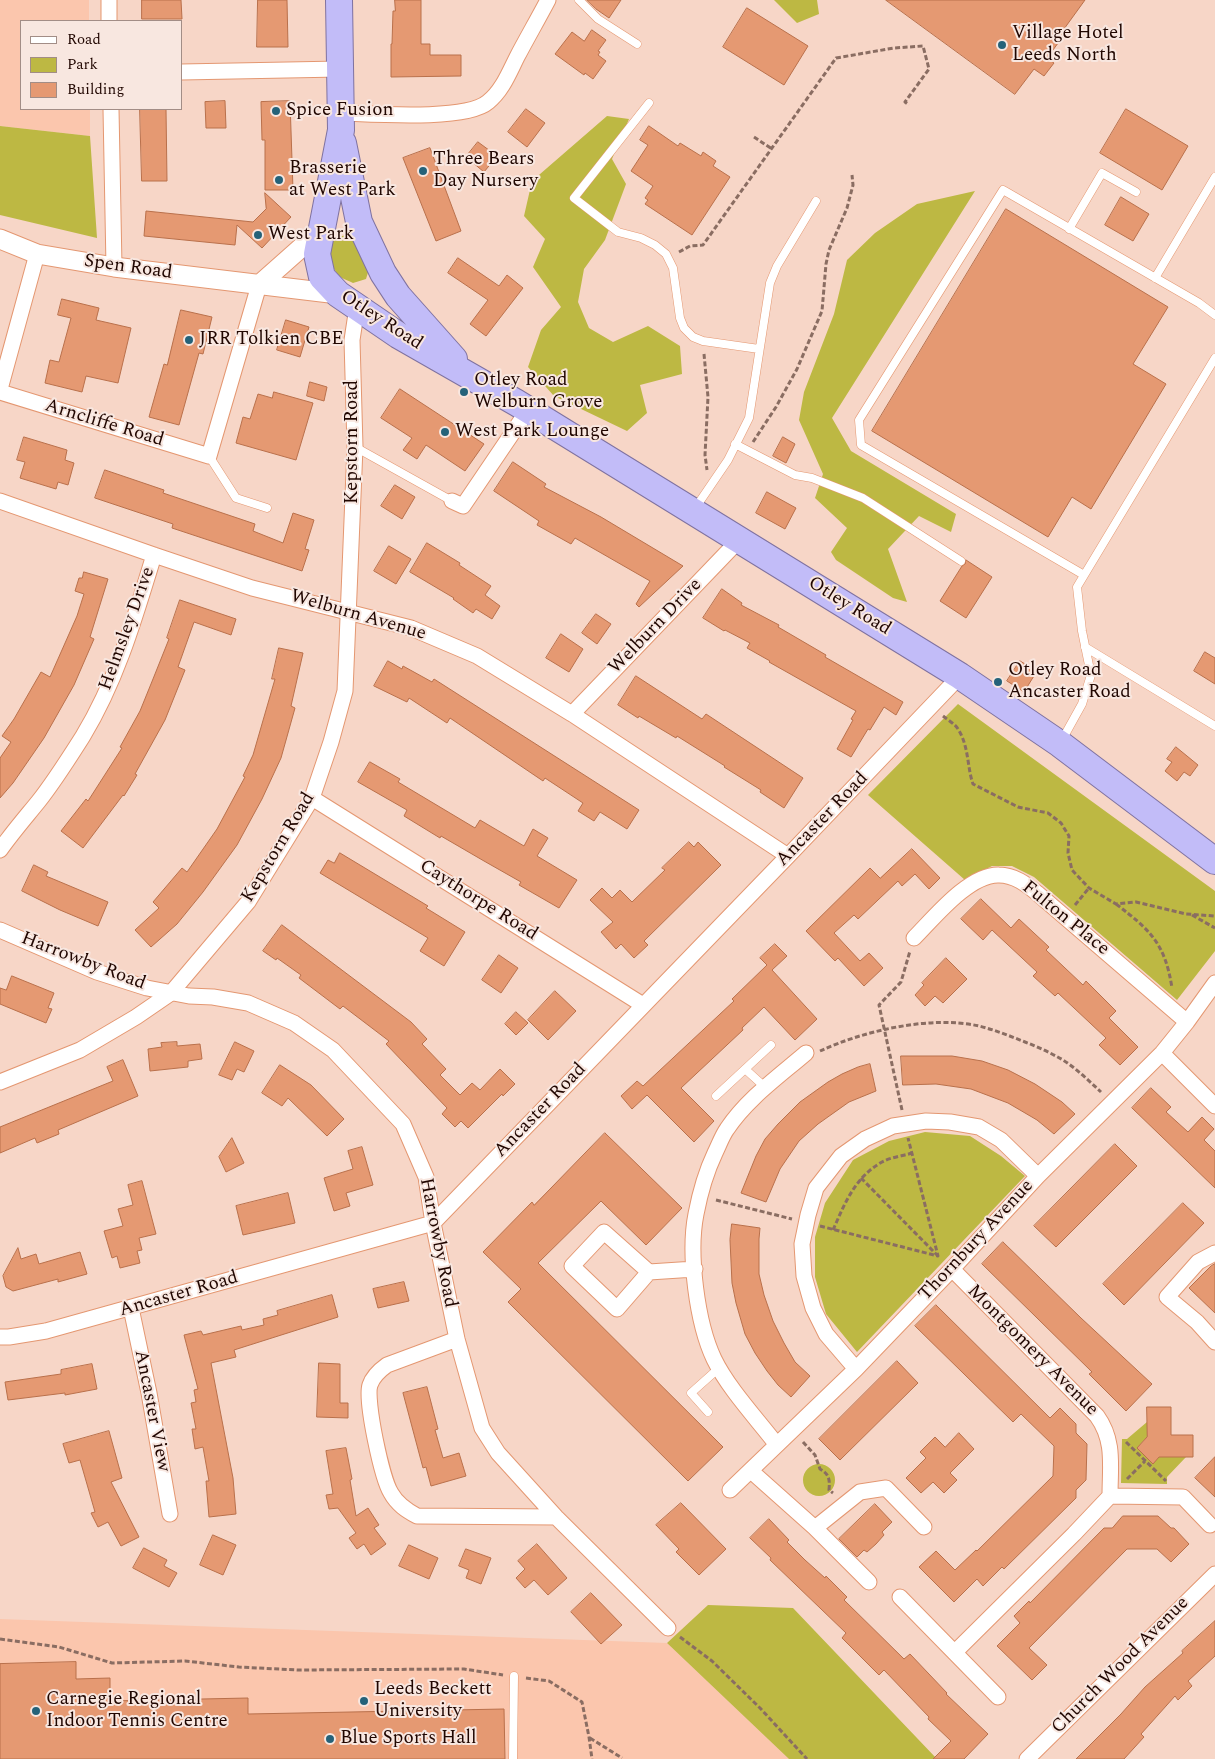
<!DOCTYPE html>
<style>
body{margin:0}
#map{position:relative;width:1215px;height:1759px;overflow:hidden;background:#f7d6c7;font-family:Spectral,serif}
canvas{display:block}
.legend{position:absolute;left:20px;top:20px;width:162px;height:90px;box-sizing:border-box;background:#f8e7e0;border:1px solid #a28d86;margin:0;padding:6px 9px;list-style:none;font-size:15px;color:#200600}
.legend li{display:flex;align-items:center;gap:10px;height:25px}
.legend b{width:25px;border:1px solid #a28d86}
</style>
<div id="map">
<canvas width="1215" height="1759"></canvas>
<ul class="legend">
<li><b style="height:6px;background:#fff"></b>Road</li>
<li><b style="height:14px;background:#bdb843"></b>Park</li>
<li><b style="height:14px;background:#e59972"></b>Building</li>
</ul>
</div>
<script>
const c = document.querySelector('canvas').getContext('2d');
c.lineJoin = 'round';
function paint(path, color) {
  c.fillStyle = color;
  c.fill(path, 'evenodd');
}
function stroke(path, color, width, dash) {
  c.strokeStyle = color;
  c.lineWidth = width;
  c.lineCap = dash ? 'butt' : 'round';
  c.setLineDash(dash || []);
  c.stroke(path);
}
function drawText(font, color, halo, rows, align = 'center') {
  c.font = font + ' Spectral,serif';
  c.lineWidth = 4;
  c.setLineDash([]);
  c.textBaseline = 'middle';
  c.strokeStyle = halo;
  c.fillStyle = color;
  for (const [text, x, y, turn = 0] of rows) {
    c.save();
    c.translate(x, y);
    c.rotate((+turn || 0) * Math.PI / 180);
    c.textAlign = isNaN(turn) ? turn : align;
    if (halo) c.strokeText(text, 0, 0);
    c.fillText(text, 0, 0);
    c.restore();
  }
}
paint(new Path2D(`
 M0,0H89V21H21V109H90V136L0,126Z
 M0,1619L667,1643L789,1759H0Z`), '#fbc6ad');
paint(new Path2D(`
 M774,0H817L819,14L797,23Z
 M607,116L629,119L612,159L626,184L605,240L584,269L578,302L589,328L613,342L648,326L680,346L682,374L640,385L647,413L627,431L554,396L528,367L541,330L561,307L533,267L545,239L524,216L532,181Z
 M0,126L90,136L97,238L0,215Z
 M975,191L832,418L851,451L956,514L951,532L919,516L888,549L907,602L893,598L836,560L831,552L847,528L815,498L823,474L799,420L804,392L834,314L847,260L875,233L917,204Z
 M346,235L356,240L370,266L366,279L353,283C350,281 345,280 342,278C330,269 327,250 334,238Z
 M958,704L1215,891V951L1177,1000L1034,877L1012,866H992L965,880L868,795Z
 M925,1132L970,1136L1001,1156L1025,1176L857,1352L826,1314L815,1277V1237L825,1203L853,1160L889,1141Z
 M1147,1422V1437L1137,1448L1152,1463L1159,1457H1186L1167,1477V1484L1121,1483L1122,1439H1127Z
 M803 1480a16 16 0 1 1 32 0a16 16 0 1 1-32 0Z
 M708,1605L793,1608L937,1759H789L667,1643Z`), '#bdb843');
const building = new Path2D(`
 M142,0H181L182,19H142Z
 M258,0H287L288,47H257Z
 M395,0H421V44H430V55H461V76L391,77V44H392L393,11H395Z
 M587,0H621L609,18L596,9Z
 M886,0H1085L1064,29L1067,31L1047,58L1054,63L1044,76L1034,69L1015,94Z
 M747,8L808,46L784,85L723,47Z
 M592,30L606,40L598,51L600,52L598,55L606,61L593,79L585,73L584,75L555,54L572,32L584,41Z
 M225,101L226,128H206L205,102Z
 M290,101L293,190H265V140H262L261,102Z
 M140,109H166L167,181H142Z
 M526,109L545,123L527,147L508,132Z
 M1126,109L1188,146L1162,190L1100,153Z
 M649,126L678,146L680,143L701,156L703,152L716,161L713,166L730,177L692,235L645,204L648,200L645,198L653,186L631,171L648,145L640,140Z
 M478,142L497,156L484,172L466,157Z
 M430,148L461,231L436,241L403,158Z
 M265,193L291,217L262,248L237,225L235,245L144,236L146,211L253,222L266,209Z
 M1121,197L1149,214L1133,241L1105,225Z
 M1006,209L1168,307L1133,364L1166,384L1091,509L1072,497L1048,537L872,431Z
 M458,258L499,286L507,275L523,288L486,336L470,324L488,300L448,273Z
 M62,299L99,308L96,320L131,328L118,383L86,376L82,392L45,383L50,360L59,362L71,318L58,315Z
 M181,310L212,317L203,354L199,353L179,425L149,417L164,364L167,365Z
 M286,320L309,327L300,357L277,350Z
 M310,382L327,387L324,401L307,396Z
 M400,389L484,444L465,471L426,445L417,459L403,450L412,438L381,418Z
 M274,392L313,403L296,460L236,443L243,417L250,419L258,394L272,398Z
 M24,437L67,450L65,460L74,463L68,485L58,482L56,489L20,478L25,462L17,460Z
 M783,437L795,444L786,463L773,456Z
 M513,462L546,484L544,487L601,517L683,566L639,607L636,604L650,581L575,538L571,544L537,525L539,521L494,491Z
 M105,470L164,490L163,493L255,524L253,531L283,543L293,513L314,520L305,549L309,550L302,571L172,528L173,524L95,498Z
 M395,485L415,497L402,519L381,506Z
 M767,492L796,508L785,529L756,513Z
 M427,543L460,563L459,565L491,586L485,595L500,606L492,619L476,609L473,613L453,599L454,598L410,572Z
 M389,546L411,559L396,584L374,571Z
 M966,560L992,577L966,618L940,601L962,566L965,564Z
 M84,572L108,579L90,637L94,639L74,685L44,738L13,783L0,798V758L11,742L2,736L14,719L41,672L50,677L77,616L84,594L75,591L79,578H82Z
 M722,589L742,603L741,605L779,625L778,627L826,655L825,657L903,702L896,715L884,707L870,730L868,729L851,757L837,749L853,720L851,719L856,711L769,662L770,661L747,648L750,643L725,630L724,631L703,618Z
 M180,600L236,619L231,635L194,622L178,667L185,670L165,720L135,774L137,775L124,796L123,795L83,848L61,831L86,799L88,801L122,748L120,747L140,711L153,679L169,639L167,638Z
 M596,614L611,624L597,644L582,633Z
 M561,634L583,649L569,672L546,658Z
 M279,648L303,653L291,706L295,708L281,758L262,799L237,845L203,892L177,924L151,947L135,930L159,908L153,902L182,868L187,872L217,829L245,777L243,776L253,755L275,679H272Z
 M1205,652L1215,658V684L1194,671Z
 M388,661L402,669L403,666L432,682L434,679L639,810L627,829L600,812L594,821L578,811L583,803L545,778L543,781L450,718L447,723L409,698L407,702L374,686Z
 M1020,661L1037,671L1024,692L1007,681Z
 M636,676L702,719L706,714L803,778L784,808L760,792L761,790L724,767L725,766L677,736L676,738L639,716L638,718L618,705Z
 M1176,747L1198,765L1190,776L1184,772L1177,781L1165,771L1172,762L1167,759Z
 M370,762L400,779L398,782L475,828L480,820L524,846L533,829L548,838L537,856L577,880L559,908L519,885L521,882L484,861L441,836L440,838L404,816L407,810L358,782Z
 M689,842L694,847L698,842L721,865L644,941L648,945L634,958L621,944L616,949L601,932L613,922L590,900L602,888L612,898L620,890L632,902L665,870L662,868Z
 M912,849L940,878L929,889L915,874L902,886L898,881L858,919L854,915L834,933L860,961L869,953L883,968L864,986L838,958L835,961L806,931L870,868L880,878Z
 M340,853L428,906L426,908L465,932L444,966L420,951L428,938L320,873L328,860L334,863Z
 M34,865L48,872L46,876L108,902L98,926L60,910L22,891Z
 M981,899L1011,928L1019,919L1049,947L1046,950L1083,985L1086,981L1116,1011L1109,1018L1138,1047L1120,1065L1099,1045L1106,1038L1058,993L1055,996L1033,976L1037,972L992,930L983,940L961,919Z
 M282,925L411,1022L427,1039L422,1044L446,1069L440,1075L460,1095L472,1083L480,1090L500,1069L515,1084L503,1096L502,1094L468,1128L461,1121L455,1127L442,1114L447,1108L386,1044L389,1041L343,1006L340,1009L299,978L301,975L277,958L276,960L263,951Z
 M775,944L787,956L772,970L817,1019L795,1040L764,1007L742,1028L743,1030L681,1088L714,1121L694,1142L647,1095L632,1109L621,1096L637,1081L643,1086L734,1001L732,999L767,965L760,958Z
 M499,955L518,968L501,993L482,980Z
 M946,958L967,979L943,1003L935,996L925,1006L915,995L924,985L922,983Z
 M12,976L54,993L48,1008L52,1009L46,1023L0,1004V988L6,990Z
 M555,991L576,1011L548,1040L528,1020Z
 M516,1012L528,1023L516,1035L505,1024Z
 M177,1042V1046L200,1044L202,1059L188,1061V1067L150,1071L148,1049L162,1047L161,1043Z
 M235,1042L254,1051L244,1072L237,1069L232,1080L219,1075Z
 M901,1056H952L982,1061L1008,1070L1035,1084L1062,1102L1075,1114L1054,1134L1037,1120L1008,1103L971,1089L936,1084L903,1085Z
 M123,1060L138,1096L58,1130L59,1134L37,1143L35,1138L0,1153V1127L113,1081L107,1067Z
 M870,1064L876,1091L849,1102L818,1124L799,1141L780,1169L766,1202L741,1193L756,1156L765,1139L778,1124L800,1102L828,1082L842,1074L858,1067Z
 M280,1065L311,1085L344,1119L327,1136L288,1098L282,1106L262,1093Z
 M1151,1088L1171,1107L1166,1112L1188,1132L1202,1117L1214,1129L1204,1140L1215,1151V1188L1132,1108Z
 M605,1133L682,1208L646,1245L601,1201L538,1263L723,1447L688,1481L508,1302L521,1289L483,1252L532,1202L534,1205Z
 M232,1138L244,1163L226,1172L219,1157Z
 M1115,1144L1137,1166L1056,1247L1034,1226Z
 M362,1147L373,1185L346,1193L350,1206L334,1211L324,1178L353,1169L348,1151Z
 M142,1181L156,1234L139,1238L142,1250L137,1251L140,1263L120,1268L117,1256L112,1258L104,1231L123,1226L118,1209L133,1205L128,1185Z
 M288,1193L295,1223L243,1235L236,1206Z
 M1183,1203L1204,1223L1124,1305L1103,1284Z
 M732,1224L760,1228L759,1239V1274L764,1295L773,1321L784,1343L795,1362L810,1376L791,1397L778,1385L767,1371L755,1353L745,1334L736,1303L732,1283L730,1240Z
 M1003,1242L1081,1318L1152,1384L1126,1411L1089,1374L1092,1372L982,1264Z
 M18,1248L21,1259L36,1254L39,1264L80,1252L87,1274L58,1282V1279L13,1291L6,1287L3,1276Z
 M1215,1264V1313L1189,1288L1211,1266Z
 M404,1282L409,1301L378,1308L373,1289Z
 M332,1295L338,1317L234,1350L236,1357L211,1363L233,1478L236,1514L209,1517L206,1481H209L203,1447L195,1449L192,1429H196L191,1403L196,1402L194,1390L198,1389L184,1335L201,1331L203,1335L241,1326L242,1330L264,1325L263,1319L278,1315L277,1311Z
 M936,1305L1050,1418L1060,1408L1076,1424V1433L1087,1444L1086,1480L1076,1490V1498L1004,1569L1002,1567L983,1586L977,1579L954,1602L919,1567L936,1551L955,1570L976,1550L977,1551L1053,1476L1054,1446L1021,1414L1013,1422L915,1326Z
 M897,1361L918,1383L840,1460L819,1439Z
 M319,1363L340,1364V1403H348V1418L317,1417Z
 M92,1364L97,1389L65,1395V1393L8,1400L5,1382L61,1374V1370Z
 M427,1387L438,1429L435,1430L443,1458L459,1453L466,1476L431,1486L426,1467L423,1468L403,1393Z
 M1147,1407H1171V1435H1193V1457H1159L1153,1464L1137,1448L1147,1437Z
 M109,1431L122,1478L111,1482L139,1537L121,1546L108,1522L98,1527L91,1513L95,1512L80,1460L69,1463L63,1444Z
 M959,1433L974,1449L950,1473L957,1480L944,1493L933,1482L921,1493L906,1478L926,1458L920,1452L935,1437L945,1447Z
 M346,1448L352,1479L350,1480L356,1516L368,1508L379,1525L374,1528L386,1544L371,1555L364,1544L357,1549L349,1538L356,1533L338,1508L329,1509L326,1495L333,1494L326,1451Z
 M1215,1457V1497L1195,1478Z
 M681,1503L726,1549L699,1575L676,1552L679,1549L656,1525Z
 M875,1504L892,1522L882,1532L884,1535L876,1544L867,1552L864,1550L857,1557L839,1539Z
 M1123,1516H1158L1171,1528H1174L1189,1544L1171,1562L1157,1549H1127L1029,1648L1047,1665L1032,1680L997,1646L1020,1623L1014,1616L1029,1601L1030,1603L1104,1528H1112Z
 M769,1519L789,1540L787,1542L805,1560L825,1578L826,1576L847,1597L844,1600L904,1659L910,1654L947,1693L946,1694L988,1734L964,1759H933L951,1741L928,1719L929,1717L884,1670L879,1675L842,1638L846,1633L770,1560L771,1558L750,1538Z
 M213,1535L236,1545L223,1575L200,1565Z
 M537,1544L567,1578L548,1595L534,1580L525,1588L516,1578L525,1569L518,1561Z
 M409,1545L438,1558L429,1579L399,1566Z
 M144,1548L167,1560L164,1566L177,1573L169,1587L133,1568Z
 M466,1549L491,1558L481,1584L466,1578L469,1570L459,1566Z
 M591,1593L622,1625L601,1644L571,1612Z
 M1215,1621V1656L1188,1681L1192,1686L1178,1700L1175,1696L1141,1734L1144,1737L1124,1759H1076L1121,1714L1145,1687L1183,1653L1182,1651Z
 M76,1662V1679L110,1678V1701L248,1698V1714L504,1709L505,1759H0V1664Z`);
paint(building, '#e59972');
stroke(building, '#b9704b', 1);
const service = new Path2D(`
 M579,0L598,19L637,44
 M649,103L574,198L618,232L641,238L655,245L666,254L673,268L680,318L684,328L693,337L703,341L759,349
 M1069,229L1102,173L1136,192
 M1155,278L1215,177
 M735,444L795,475L812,478L863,498L961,561
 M355,447L452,501
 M209,456L236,498L267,508
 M696,507L728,460L749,418L770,283L777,266L816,201
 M1084,575L861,445L859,420L1003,190L1199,303L1215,315
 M1085,647L1215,726
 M1062,740L1082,704L1091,675L1082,631L1077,587L1215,358
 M745,1069L766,1088
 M716,1096L771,1045
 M708,1412L691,1393L719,1368
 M513,1759L514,1676`);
const minor = new Path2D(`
 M109,0V21
 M181,72L340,69
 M111,109L114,267
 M341,113C373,114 466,121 488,102C502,91 509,73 517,57C527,38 538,19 548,0
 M0,389L37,254
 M0,392L209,456L259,285
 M0,501L154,555L252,588L411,628L477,656L572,714L788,856
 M452,501L463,506L528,410
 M572,714L740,539
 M312,798L643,1005
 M0,850C12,833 25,818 38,802C54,782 69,758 83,736C117,680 135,617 154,555
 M0,930L97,972L147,988L189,996L213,997L248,1003L294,1023L333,1050L403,1124L426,1177L433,1223L457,1339L482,1428L498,1453L556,1517L668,1628
 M914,938C934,918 969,874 999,875C1014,875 1026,884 1037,893L1187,1022
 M1162,1053L1215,1106
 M0,1082L80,1050L136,1017L171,993L248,902L312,798L331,742L345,691L355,447L352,340L357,307
 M1215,1253L1198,1262L1167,1297L1197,1322L1215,1342
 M952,1269L1097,1416C1115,1441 1110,1466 1110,1496L1074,1534L955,1652
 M649,1272L604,1232L572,1266L617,1309L649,1272L695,1269
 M131,1308L149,1393L170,1514
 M0,1337H9L46,1331L433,1223L788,856L960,676
 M457,1339L387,1365C380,1370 373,1376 370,1385C365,1400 382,1479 391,1493C397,1504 406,1510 417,1516L556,1517
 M856,1369L826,1334L813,1308L804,1276L802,1244L808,1215L816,1188L841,1156L865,1139L893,1126L926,1121L950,1122L979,1127L1001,1140L1038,1176
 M777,1445C757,1419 728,1388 714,1359C697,1323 688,1254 696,1214C700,1193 706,1172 715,1153C719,1145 722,1136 727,1129C747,1099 778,1077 806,1053
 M751,1471L815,1528L869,1582
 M730,1490L856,1369L952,1269L1038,1176L1162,1053L1187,1022L1215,983
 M1110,1496L1183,1497L1210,1525
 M815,1528L860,1492L886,1488L924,1527
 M900,1597L998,1697
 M1027,1759L1215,1574`);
const tertiary = new Path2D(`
 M0,239L37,254L114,267L338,294
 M259,285L321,230`);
const trunk = new Path2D(`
 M339,0L341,130L317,254L322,277L338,294L398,335L517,403L960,676L1060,744L1215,861
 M343,143L359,222L383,273L398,296L454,359`);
stroke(service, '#e49771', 9);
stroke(minor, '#e49771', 17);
stroke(tertiary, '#e49771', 21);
stroke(trunk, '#7f72a0', 28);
stroke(new Path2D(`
 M754,137L772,149
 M679,252L690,246L703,245L836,58L894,48L923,46L929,69L905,102L909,105
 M704,354L708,397L705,455L707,470
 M753,442L776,407L797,369L822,311L826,264L829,250L847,208L853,185L852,175
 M943,716C948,720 955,724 958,729C969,746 967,767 973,784L1018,807L1048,813L1061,823L1069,836L1068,853L1072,870L1089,888L1116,904L1136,902L1186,914L1215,916
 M1116,904C1150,930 1165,943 1172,988
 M1075,905L1089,888
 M1192,915L1215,928
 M820,1051C863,1031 931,1015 979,1026C995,1030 1010,1036 1025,1042C1038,1047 1051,1053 1063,1060C1077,1069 1089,1081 1101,1092
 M902,1110L879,1005L901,982L910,951
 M861,1178L938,1256
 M716,1200L792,1219
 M820,1226L938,1256L908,1138
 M833,1230C845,1203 855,1177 882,1162C891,1157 903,1156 912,1153
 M803,1442L815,1455L820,1469C829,1474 830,1479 829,1490L833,1493
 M1126,1442L1166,1481
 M1127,1479L1145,1461
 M680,1637L712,1661L760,1708L807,1759
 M0,1639L59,1647L112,1663L185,1661L239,1667L298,1670L464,1669L503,1675
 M526,1678L549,1681L582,1702L589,1737L592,1759
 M590,1738L622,1758`), '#8a6d62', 3, [5, 2.5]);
stroke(service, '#fff', 8);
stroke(minor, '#fff', 15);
stroke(tertiary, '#fff', 19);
stroke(trunk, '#c2bcf8', 26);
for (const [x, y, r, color] of [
 [1002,45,5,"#256279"],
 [276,111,5,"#256279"],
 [423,171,5,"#256279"],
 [279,180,5,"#256279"],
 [258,235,5,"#256279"],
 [189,340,5,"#256279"],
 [464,392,5,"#256279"],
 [445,432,5,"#256279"],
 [998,682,5,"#256279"],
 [364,1701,5,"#256279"],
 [36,1711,5,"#256279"],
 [330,1739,5,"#256279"]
]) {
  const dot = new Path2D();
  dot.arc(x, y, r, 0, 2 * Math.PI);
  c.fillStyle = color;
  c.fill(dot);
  stroke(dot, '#f8e7e0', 2);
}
drawText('19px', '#200600', '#f8e7e0', [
 ["Village Hotel",1012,34],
 ["Leeds North",1012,56],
 ["Spice Fusion",286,111],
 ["Three Bears",433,160],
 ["Day Nursery",433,182],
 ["Brasserie",289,169],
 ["at West Park",289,191],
 ["West Park",268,235],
 ["JRR Tolkien CBE",199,340],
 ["Otley Road",474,381],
 ["Welburn Grove",474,403],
 ["West Park Lounge",455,432],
 ["Otley Road",1008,671],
 ["Ancaster Road",1008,693],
 ["Leeds Beckett",374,1690],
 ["University",374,1712],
 ["Carnegie Regional",46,1700],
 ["Indoor Tennis Centre",46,1722],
 ["Blue Sports Hall",340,1739]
], 'left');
drawText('19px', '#200600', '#f8e7e0', [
 ["Spen Road",128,268,8],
 ["Otley Road",381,321,33],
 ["Arncliffe Road",104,424,17],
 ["Kepstorn Road",353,442,-90],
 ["Otley Road",849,607,32],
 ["Welburn Avenue",358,616,16],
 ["Welburn Drive",656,627,-46],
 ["Helmsley Drive",128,629,-70],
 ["Ancaster Road",823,820,-46],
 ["Kepstorn Road",279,848,-59],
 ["Caythorpe Road",478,901,32],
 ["Fulton Place",1065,919,39],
 ["Harrowby Road",83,962,21],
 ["Ancaster Road",541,1111,-46],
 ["Thornbury Avenue",977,1241,-47],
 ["Harrowby Road",437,1243,79],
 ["Ancaster Road",179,1295,-16],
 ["Montgomery Avenue",1032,1351,45],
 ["Ancaster View",151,1411,79],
 ["Church Wood Avenue",1121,1666,-45]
]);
</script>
